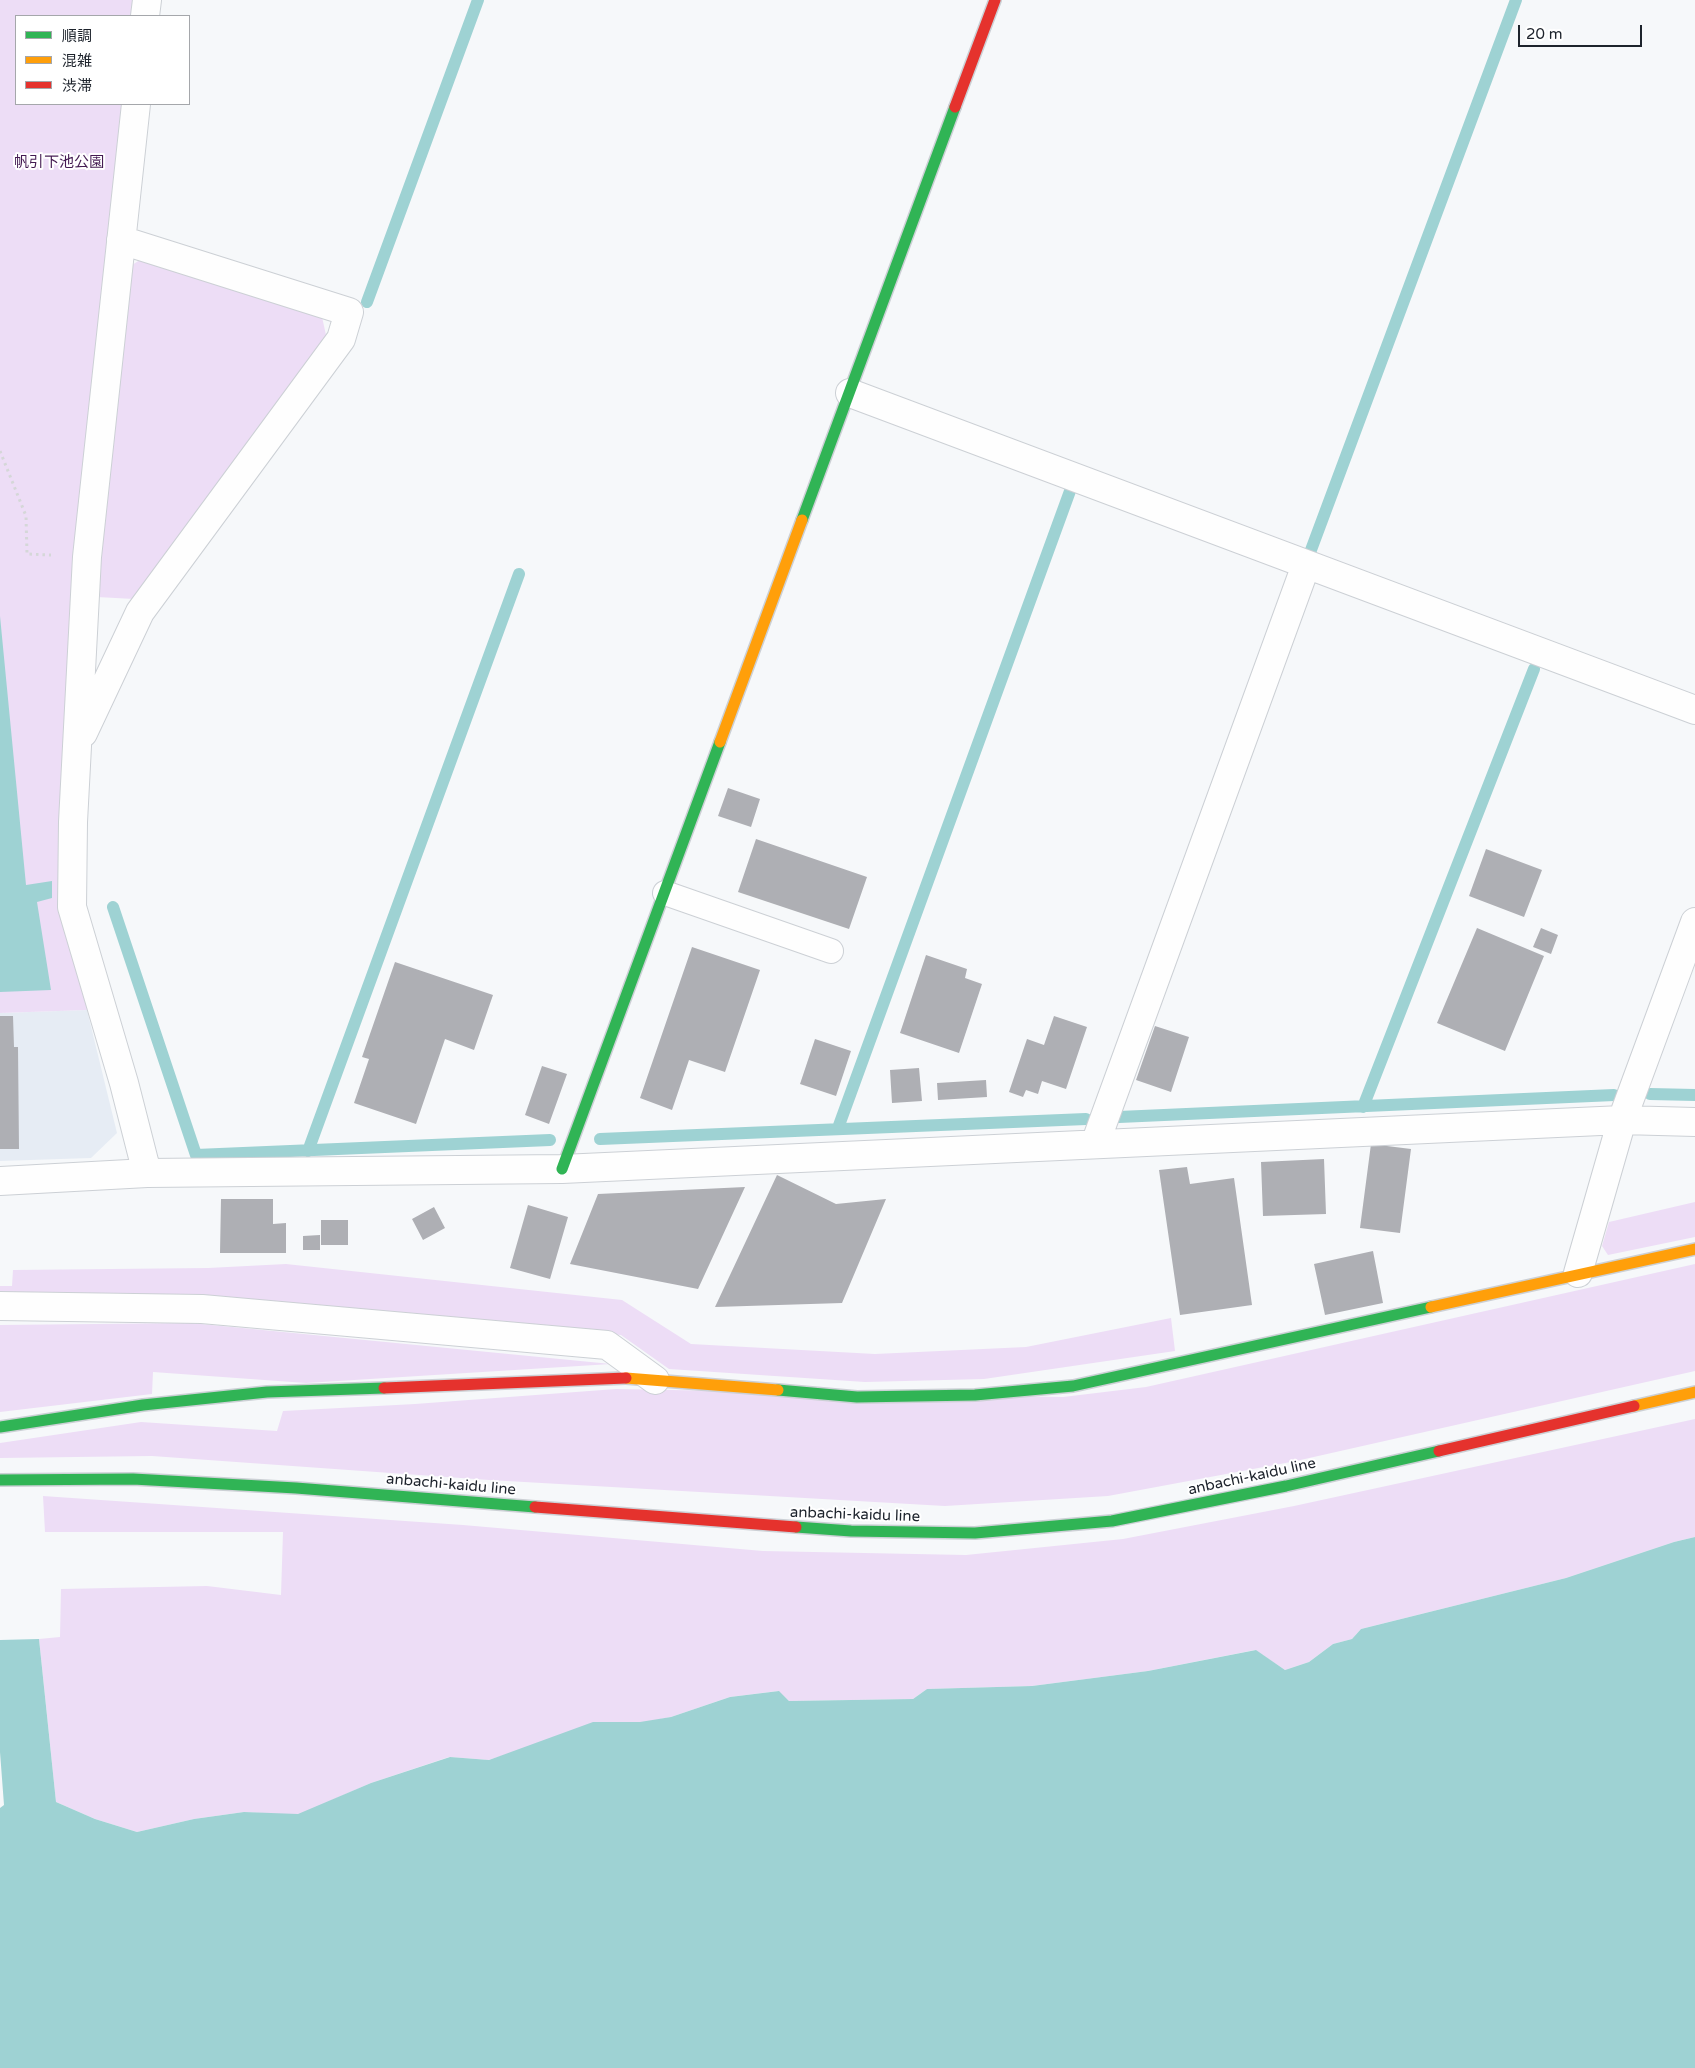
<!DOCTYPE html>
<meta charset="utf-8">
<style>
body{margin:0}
#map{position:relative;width:1695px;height:2068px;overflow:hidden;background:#f6f8fa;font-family:"Varela Round","Noto Sans JP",sans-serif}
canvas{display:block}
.legend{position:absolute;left:15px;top:15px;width:175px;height:90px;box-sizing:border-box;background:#fff;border:1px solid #a5a7ab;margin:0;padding:6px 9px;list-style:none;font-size:15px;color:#1d232c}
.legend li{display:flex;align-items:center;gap:10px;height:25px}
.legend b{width:25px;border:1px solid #a5a7ab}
.scale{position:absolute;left:1518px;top:25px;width:124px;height:22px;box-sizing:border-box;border:2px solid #1d232c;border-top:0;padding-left:6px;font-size:15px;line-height:18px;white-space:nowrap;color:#1d232c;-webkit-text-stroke:4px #fff;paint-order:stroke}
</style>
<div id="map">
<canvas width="1695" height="2068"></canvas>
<ul class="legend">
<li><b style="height:6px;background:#30b455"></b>順調</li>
<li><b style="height:6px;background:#ff9f0a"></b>混雑</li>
<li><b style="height:6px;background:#e5322d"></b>渋滞</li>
</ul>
<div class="scale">20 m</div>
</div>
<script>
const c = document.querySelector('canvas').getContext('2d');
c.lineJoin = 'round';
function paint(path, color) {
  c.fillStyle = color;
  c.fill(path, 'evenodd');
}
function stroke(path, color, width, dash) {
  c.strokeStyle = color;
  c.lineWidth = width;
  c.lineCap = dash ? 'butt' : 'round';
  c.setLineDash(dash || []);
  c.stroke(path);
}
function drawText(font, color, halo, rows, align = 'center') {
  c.font = font + ' "Varela Round","Noto Sans JP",sans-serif';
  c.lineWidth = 4;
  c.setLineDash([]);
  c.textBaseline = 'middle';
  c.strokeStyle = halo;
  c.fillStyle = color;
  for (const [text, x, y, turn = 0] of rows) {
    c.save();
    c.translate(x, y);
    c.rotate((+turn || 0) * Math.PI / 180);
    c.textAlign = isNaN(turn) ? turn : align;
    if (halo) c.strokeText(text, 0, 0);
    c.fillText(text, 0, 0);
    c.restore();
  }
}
paint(new Path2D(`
 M87,1010L117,1133L91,1158L0,1161V1013Z`), '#e6ecf4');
paint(new Path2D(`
 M0,0H136L134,16H16V104H125L61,904L87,1010L0,1013Z
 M146,256L322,317L326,335L134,599L97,597L129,267Z
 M1695,1202V1237L1608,1255L1602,1246L1609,1222Z
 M286,1264L622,1300L691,1344L875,1354L1026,1347L1171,1318L1175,1351L984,1379L865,1382L669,1369L621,1335L212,1298L0,1299V1286H12L13,1270L208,1268Z
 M1695,1264V1371L1296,1461L1108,1496L945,1506L489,1480L152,1456L0,1458V1443L141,1422L277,1431L283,1411L415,1404L616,1389L1063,1397L1146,1387Z
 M191,1323L611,1364L306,1383L153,1372L152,1394L0,1412V1325Z
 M1695,1419V1537L1674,1542L1566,1578L1361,1629L1352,1639L1333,1644L1309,1662L1285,1670L1255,1650L1148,1671L1032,1686L927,1689L913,1699L789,1701L778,1691L730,1697L671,1717L540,1743L489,1760L449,1757L371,1783L298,1815L244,1812L194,1819L137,1832L95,1819L56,1802L39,1639L60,1637L61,1589L207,1586L281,1595L283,1532H45L43,1496L463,1525L763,1551L966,1555L1123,1539L1294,1506Z`), '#edddf6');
paint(new Path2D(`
 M0,616L26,885L52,881V898L37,902L51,990L0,992Z
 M1695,1537V2068H0V1808L4,1805L0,1752V1640L39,1639L56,1802L95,1819L137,1832L194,1819L244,1812L298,1814L371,1783L450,1757L489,1760L593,1722H640L671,1717L730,1697L779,1691L789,1701L913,1699L927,1689L1032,1686L1148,1671L1256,1650L1285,1670L1309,1662L1333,1644L1352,1639L1361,1629L1566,1578L1674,1542Z`), '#9ed2d3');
stroke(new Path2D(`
 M367,302L478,0
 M1311,550L1516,0
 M113,907L196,1155L550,1140
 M1650,1094L1695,1095
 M1363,1107L1534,669
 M1119,1117L1614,1095
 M838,1128L1070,491
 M600,1139L1086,1119
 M308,1151L519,574`), '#9ed2d3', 12);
paint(new Path2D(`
 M728,788L760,799L751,827L718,816Z
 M756,839L867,877L849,929L738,892Z
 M1486,849L1542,870L1524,917L1469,896Z
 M1477,928L1544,956L1505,1051L1437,1023Z
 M1541,928L1558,935L1551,954L1533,947Z
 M692,947L760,970L725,1072L689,1060L672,1110L640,1098Z
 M926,955L967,969L965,978L982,984L959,1053L900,1033Z
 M395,962L493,995L474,1050L445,1039L416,1124L354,1103L369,1059L362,1057Z
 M0,1016H13L14,1047H18L19,1149H0Z
 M1054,1016L1087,1027L1066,1089L1042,1081L1038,1094L1026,1090L1023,1097L1009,1092L1027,1039L1044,1045Z
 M1155,1026L1189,1037L1171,1092L1136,1080Z
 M815,1039L851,1051L836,1096L800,1084Z
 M542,1066L567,1074L549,1124L525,1115Z
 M919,1068L922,1101L892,1103L890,1070Z
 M986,1080L987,1097L938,1100L937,1083Z
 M1371,1144L1411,1149L1400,1233L1360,1228Z
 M1324,1159L1326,1214L1263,1216L1261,1162Z
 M1187,1167L1190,1184L1234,1178L1252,1305L1180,1315L1159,1170Z
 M777,1175L836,1204L886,1199L842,1303L715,1307Z
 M745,1187L698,1289L570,1264L598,1194Z
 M221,1199H273V1224L286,1223V1253H220Z
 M528,1205L568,1217L550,1279L510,1268Z
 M434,1207L445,1228L423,1240L412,1219Z
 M321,1220H348V1245H321Z
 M320,1235V1250H303V1236Z
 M1373,1251L1383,1303L1325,1315L1314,1264Z`), '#aeafb4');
const lane = new Path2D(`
 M665,893L831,951`);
const street = new Path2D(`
 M145,16L147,0
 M136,104L87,557L73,822L72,907L124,1083L147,1173
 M850,393L1695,710
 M83,733L140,612L341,339L349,312L121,240
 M1095,1144L1306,565
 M0,1181L147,1173L562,1169L1622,1120L1695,1122
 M1578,1273L1622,1120L1695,922
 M0,1306L202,1309L607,1345L655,1380`);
const fast = new Path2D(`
 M802,520L955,107
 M562,1169L720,742
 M778,1390L857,1397L975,1395L1073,1386L1431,1307
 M0,1427L143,1405L267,1392L384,1388
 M0,1480L133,1479L296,1488L535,1507
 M796,1527L851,1531L975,1533L1112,1521L1286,1486L1439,1451`);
const slow = new Path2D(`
 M720,742L802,520
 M1431,1307L1695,1249
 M626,1378L778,1390
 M1634,1406L1695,1392`);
const jam = new Path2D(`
 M955,107L995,0
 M384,1388L626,1378
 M1439,1451L1634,1406
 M535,1507L796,1527`);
stroke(lane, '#ccd0d5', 26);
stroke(street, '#ccd0d5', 30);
stroke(fast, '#ccd0d5', 14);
stroke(slow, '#ccd0d5', 14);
stroke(jam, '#ccd0d5', 14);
stroke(new Path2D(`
 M0,451L26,516L27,554L51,555`), '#d5d7d8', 3, [2.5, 4]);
stroke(lane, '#fefefe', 24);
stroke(street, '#fefefe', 28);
stroke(fast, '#30b455', 11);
stroke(slow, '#ff9f0a', 11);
stroke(jam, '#e5322d', 11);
drawText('15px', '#441b52', '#fff', [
 ["帆引下池公園",59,163]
]);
drawText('15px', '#1d232c', '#fff', [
 ["anbachi-kaidu line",1252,1477,-12],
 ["anbachi-kaidu line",451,1485,5],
 ["anbachi-kaidu line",855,1515,2]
]);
</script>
